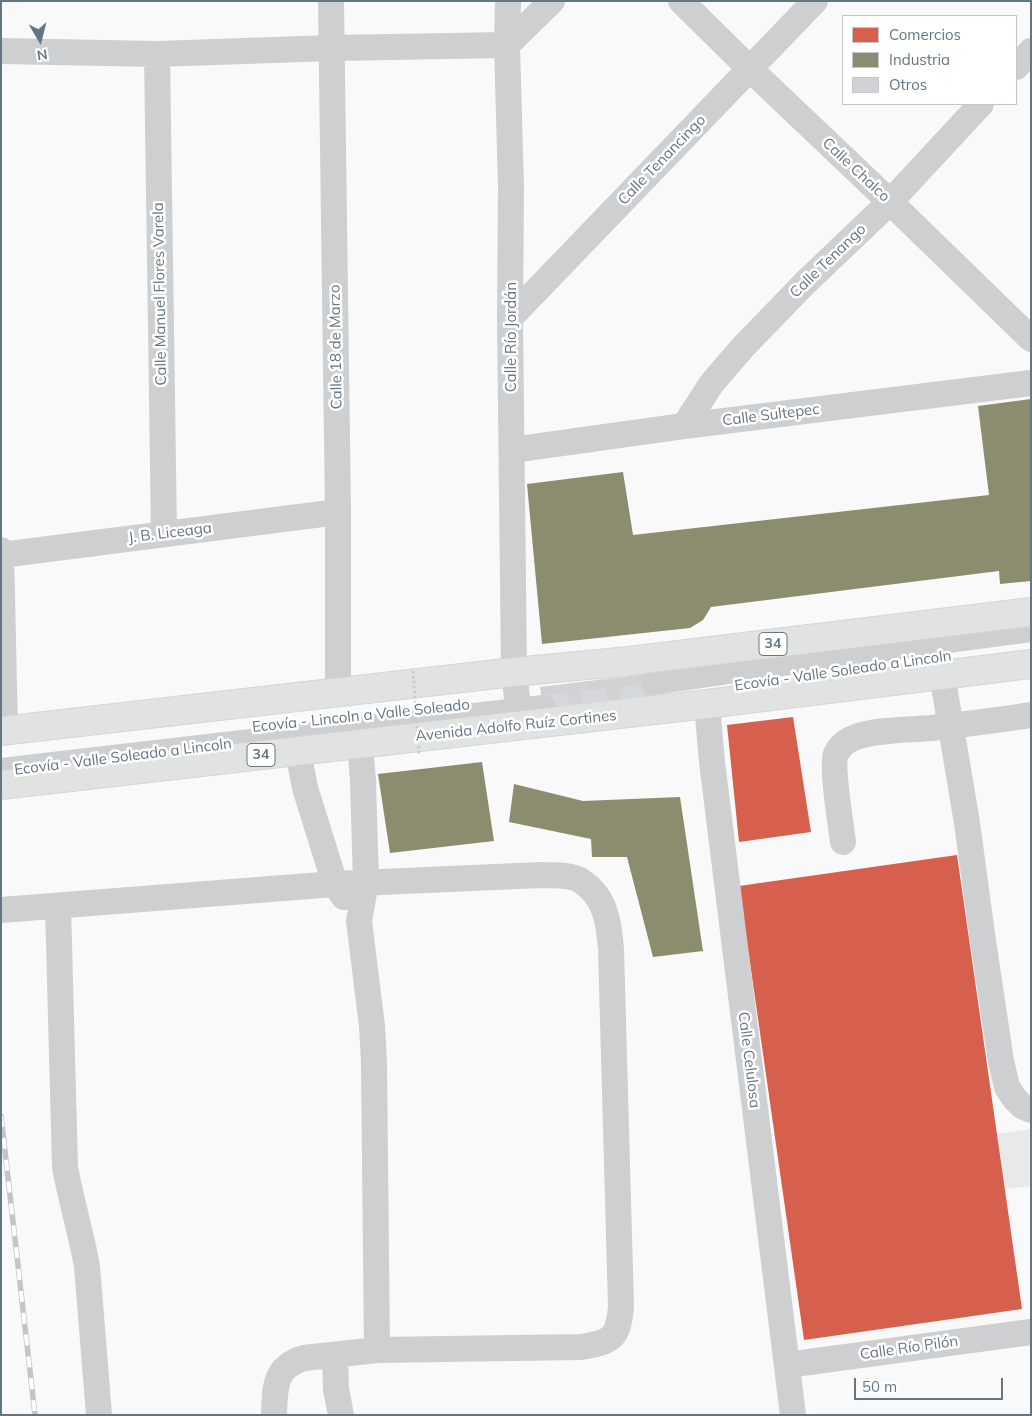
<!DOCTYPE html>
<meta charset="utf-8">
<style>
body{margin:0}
#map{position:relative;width:1032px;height:1416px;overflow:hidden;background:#f9f9f9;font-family:Mulish,sans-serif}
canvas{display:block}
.frame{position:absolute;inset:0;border:2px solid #657683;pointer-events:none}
.legend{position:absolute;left:842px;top:15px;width:175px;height:90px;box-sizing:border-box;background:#fff;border:1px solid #c1c8cd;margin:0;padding:6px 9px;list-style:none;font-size:15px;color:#657683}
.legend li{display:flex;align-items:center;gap:10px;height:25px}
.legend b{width:25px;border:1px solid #c1c8cd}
.north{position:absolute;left:15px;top:15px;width:50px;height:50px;-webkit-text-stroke:4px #fff;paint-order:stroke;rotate:172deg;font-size:14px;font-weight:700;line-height:20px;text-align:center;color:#657683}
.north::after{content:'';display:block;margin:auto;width:18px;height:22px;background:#657683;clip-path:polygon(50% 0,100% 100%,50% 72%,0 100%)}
.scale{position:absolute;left:854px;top:1378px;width:149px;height:22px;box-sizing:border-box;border:2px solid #657683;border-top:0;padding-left:6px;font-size:15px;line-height:18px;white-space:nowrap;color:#657683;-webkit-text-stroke:4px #fff;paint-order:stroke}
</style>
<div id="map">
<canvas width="1032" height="1416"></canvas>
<div class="frame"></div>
<ul class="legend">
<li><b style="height:14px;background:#d6604d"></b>Comercios</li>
<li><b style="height:14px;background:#8c8c6e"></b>Industria</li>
<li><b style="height:14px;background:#d0d2d3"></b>Otros</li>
</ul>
<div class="north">N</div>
<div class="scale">50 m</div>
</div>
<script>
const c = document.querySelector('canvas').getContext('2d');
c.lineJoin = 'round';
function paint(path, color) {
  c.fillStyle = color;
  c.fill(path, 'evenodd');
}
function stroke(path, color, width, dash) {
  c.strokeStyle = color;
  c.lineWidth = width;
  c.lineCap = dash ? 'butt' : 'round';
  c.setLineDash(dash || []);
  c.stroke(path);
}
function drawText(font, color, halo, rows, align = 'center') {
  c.font = font + ' Mulish,sans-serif';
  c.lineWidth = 5;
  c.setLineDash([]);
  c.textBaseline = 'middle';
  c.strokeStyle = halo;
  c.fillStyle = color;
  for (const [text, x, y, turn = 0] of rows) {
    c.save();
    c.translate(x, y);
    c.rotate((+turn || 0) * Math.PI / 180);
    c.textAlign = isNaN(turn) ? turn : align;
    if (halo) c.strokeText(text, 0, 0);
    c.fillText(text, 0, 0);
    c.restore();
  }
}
paint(new Path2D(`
 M1031,1129V1186L1005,1189L997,1134Z`), '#e8e9e9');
paint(new Path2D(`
 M793,717L811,832L739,842L727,725Z
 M957,855L1022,1309L804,1340L739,886Z`), '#d6604d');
paint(new Path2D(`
 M1031,399V581L1000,584L999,571L711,607L703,620L690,628L542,644L527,484L623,472L633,535L989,495L978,406Z
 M482,762L494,841L390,853L378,774Z
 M514,784L583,801L680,797L703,951L653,957L627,857H592L591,839L509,822Z`), '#8c8c6e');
paint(new Path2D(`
 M653,673L656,702L544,716L540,687Z`), '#d0d2d3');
stroke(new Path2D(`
 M543,708L656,696`), '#d4d8dc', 26, [26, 13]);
const major = new Path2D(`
 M1,731L514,672L629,661L1031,612
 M1,785L707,704L1031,664`);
stroke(major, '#d5d6d7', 30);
stroke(new Path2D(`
 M331,1L338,512V693
 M508,1L507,45L511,187L510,318L514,672L520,725
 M681,1L750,69L890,202L1031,339
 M1,51L157,54L332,48L507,45L552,1
 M157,54L164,534
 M1016,67L1031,51
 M510,318L815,1
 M684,426L712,383L743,347L805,283L890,202L981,104
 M512,450L684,426L1031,383
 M1,550L5,731
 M1,555L338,512
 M942,674L967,823L982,934L1001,1061L1007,1087L1015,1099L1022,1106L1031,1110
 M654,682L852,653L1031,629
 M707,704L712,762L793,1415
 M360,743L363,781L366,882L359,921L372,1026L374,1062L377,1350
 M298,751L305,788L335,884L344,897
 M1,771L543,708
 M843,842C841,825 831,766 836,754C840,745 849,739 859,736C882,729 908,730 932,728C965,724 998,720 1031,715
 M58,906L65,1167C71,1200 81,1233 87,1266L99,1415
 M1,910L335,884L541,875C553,876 568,874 580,880C583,882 586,885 589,887C607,903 609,927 611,949L621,1307C618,1338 612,1342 582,1347L377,1350L304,1358C274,1367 275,1387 274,1415
 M335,1355L336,1389L341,1415
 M787,1365L1031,1332`), '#cecfd0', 26);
stroke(major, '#e1e2e2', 28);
const rail = new Path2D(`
 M1,1116L35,1415`);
stroke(rail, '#c3c5c6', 5.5);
stroke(rail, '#fff', 4, [11]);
stroke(new Path2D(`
 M413,671L419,754`), '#cbcccd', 3, [2.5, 2.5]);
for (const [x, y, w] of [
 [773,644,28],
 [261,755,28]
]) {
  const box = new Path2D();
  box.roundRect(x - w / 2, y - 11.5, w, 23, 4);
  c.fillStyle = '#fff';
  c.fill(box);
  stroke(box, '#657683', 1);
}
drawText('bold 14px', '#657683', null, [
 ["34",773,644],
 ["34",261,755]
]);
drawText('15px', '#657683', '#fff', [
 ["Calle Tenancingo",662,160,-46],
 ["Calle Chalco",856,170,43],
 ["Calle Tenango",828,261,-44],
 ["Calle Manuel Flores Varela",160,294,-91],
 ["Calle Río Jordán",511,337,-90],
 ["Calle 18 de Marzo",336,347,-91],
 ["Calle Sultepec",771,415,-7],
 ["J. B. Liceaga",170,533,-7],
 ["Ecovía - Valle Soleado a Lincoln",843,671,-8],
 ["Ecovía - Lincoln a Valle Soleado",361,716,-6],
 ["Avenida Adolfo Ruíz Cortines",516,726,-6],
 ["Ecovía - Valle Soleado a Lincoln",123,757,-7],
 ["Calle Celulosa",749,1060,83],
 ["Calle Río Pilón",909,1348,-8]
]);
</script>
